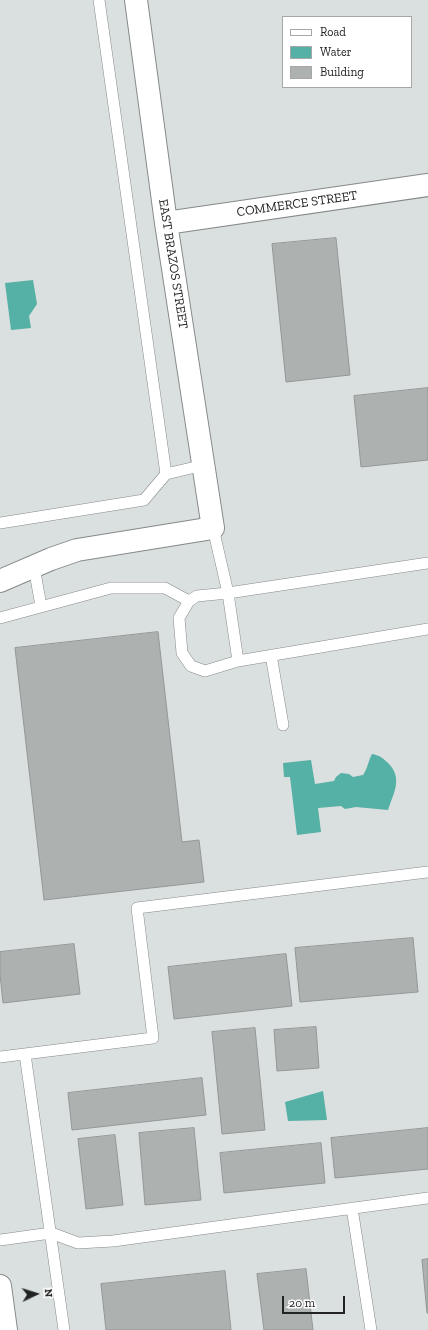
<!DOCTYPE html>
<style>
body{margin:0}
#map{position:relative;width:428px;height:1330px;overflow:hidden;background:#dadfdf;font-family:"Zilla Slab",serif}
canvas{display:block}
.legend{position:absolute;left:282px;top:16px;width:130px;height:72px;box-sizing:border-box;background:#fff;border:1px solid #a7a7a7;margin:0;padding:5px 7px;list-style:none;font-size:12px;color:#222424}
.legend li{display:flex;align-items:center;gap:8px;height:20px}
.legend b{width:20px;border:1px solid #a7a7a7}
.north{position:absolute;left:16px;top:1274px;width:40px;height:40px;-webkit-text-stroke:3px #fff;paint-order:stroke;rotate:86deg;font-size:11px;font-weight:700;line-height:16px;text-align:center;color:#222424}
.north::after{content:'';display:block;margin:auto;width:14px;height:18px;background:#222424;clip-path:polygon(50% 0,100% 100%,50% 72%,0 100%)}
.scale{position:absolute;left:282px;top:1296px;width:63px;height:18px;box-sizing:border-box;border:2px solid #222424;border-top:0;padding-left:5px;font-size:12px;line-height:14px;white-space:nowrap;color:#222424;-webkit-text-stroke:3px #fff;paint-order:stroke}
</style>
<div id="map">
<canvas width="428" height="1330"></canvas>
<ul class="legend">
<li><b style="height:5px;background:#fff"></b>Road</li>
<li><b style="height:11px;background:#55b0a5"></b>Water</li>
<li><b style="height:11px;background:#adb2b1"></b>Building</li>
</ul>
<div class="north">N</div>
<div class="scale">20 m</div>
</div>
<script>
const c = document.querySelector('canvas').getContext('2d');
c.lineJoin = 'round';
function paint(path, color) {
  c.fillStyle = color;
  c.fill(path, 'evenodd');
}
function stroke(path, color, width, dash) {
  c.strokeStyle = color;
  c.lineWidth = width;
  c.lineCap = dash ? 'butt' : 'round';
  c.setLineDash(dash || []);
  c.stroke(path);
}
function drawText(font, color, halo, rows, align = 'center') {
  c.font = font + ' "Zilla Slab",serif';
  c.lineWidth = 3;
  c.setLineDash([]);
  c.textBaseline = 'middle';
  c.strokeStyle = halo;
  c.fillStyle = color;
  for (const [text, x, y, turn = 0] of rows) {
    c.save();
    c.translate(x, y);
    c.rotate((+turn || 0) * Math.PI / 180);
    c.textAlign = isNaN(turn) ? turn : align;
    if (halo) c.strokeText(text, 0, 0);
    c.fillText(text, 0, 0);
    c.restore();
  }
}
paint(new Path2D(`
 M33,280L37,304L29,316L31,328L11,330L5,283Z
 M372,754C379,755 383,758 388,763C403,778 394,792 388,810L356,807L345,809L341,806L318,808L321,832L297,835L290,777H284L283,763L311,760L315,784L334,781L336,777L341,773L349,774L353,777L363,775C368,768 368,761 372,754Z
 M323,1091L327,1120L288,1121L285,1102Z`), '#55b0a5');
const building = new Path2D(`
 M336,238L350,375L286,382L272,244Z
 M428,388V460L361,467L354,396Z
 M158,632L182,842L199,840L204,882L44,900L15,648Z
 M413,938L418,992L300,1002L295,948Z
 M74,944L80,994L3,1003L0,974V952Z
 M286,954L292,1006L174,1019L168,967Z
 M316,1027L319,1068L277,1071L274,1030Z
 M255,1028L265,1130L222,1134L212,1032Z
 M202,1078L206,1115L72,1130L68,1093Z
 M194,1128L201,1200L145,1205L139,1133Z
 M428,1128V1169L335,1178L331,1138Z
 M115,1135L123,1205L86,1209L78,1139Z
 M321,1143L325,1183L224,1193L220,1153Z
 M428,1259V1313H427L422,1260Z
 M306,1269L313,1330H264L257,1274Z
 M225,1271L231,1330H106L101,1284Z`);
paint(building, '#adb2b1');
stroke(building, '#939897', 1);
const service = new Path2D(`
 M166,474L204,465
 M0,523L144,500L166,474L99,0
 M213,528L228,593L428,563
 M34,567L41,606
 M228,593L238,661L205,671L191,666L182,653L179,618L189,601L197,596Z
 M0,618L111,588H165L189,601
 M271,655L283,725
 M238,661L428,629
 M25,1054L64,1330
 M0,1057L153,1038L137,908L428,872
 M352,1208L371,1330
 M0,1240L51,1233L78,1243L113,1241L428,1198`);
const minor = new Path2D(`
 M166,223L428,185
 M0,581L51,559L77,550L213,528L166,223L136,0
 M0,1286L6,1330`);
stroke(service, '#858a89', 12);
stroke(minor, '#858a89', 24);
stroke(service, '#fff', 11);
stroke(minor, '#fff', 22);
drawText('13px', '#222424', '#fff', [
 ["COMMERCE STREET",297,204,-8],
 ["EAST BRAZOS STREET",173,264,81]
]);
</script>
